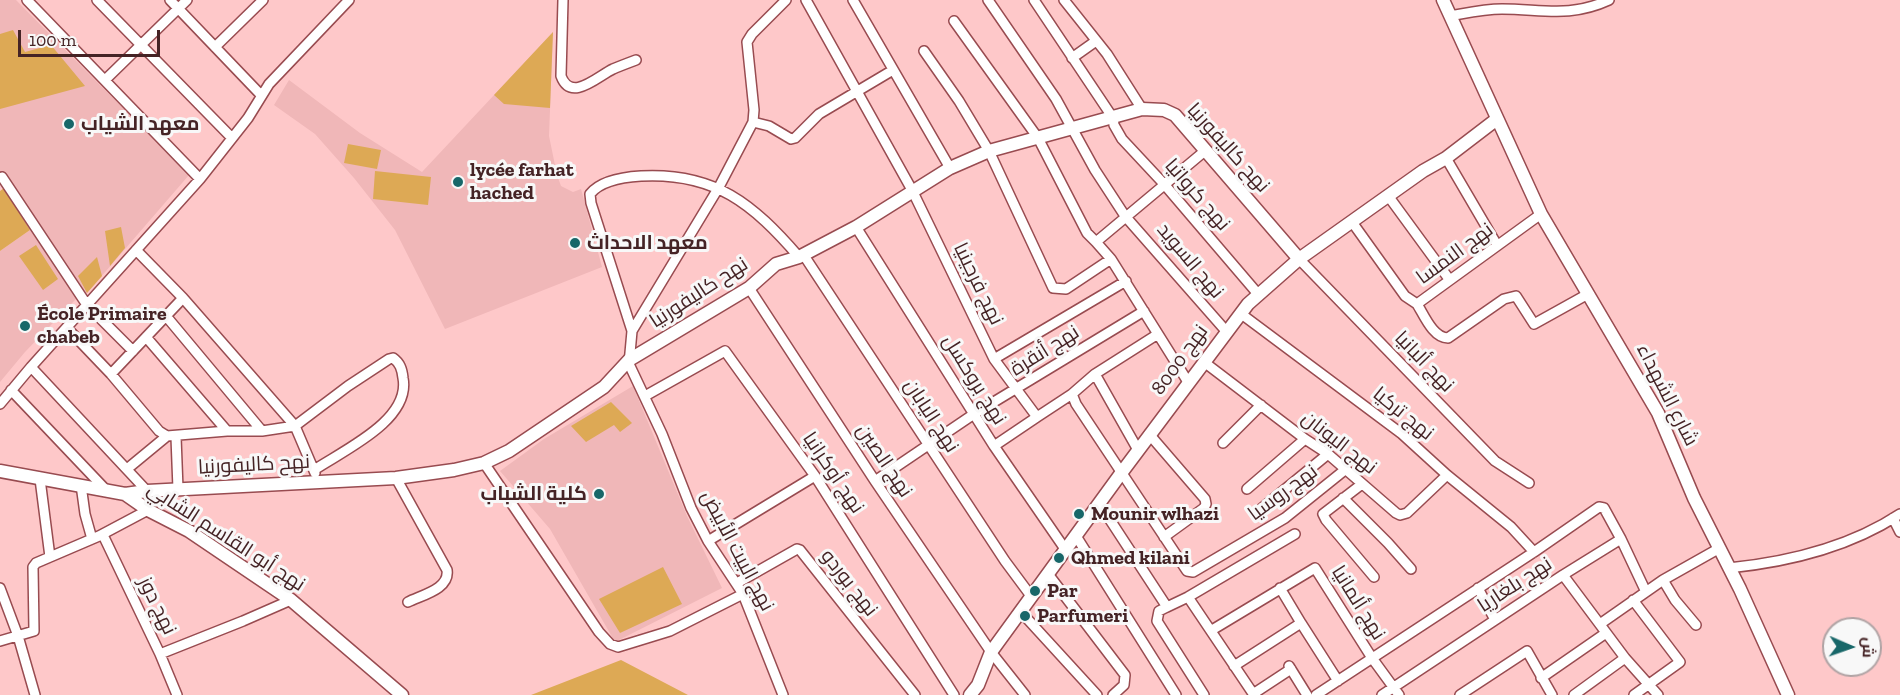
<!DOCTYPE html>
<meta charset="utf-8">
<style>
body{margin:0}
#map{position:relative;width:1900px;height:695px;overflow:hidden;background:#fec8c9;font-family:"Zilla Slab",Cairo,serif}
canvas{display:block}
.north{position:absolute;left:1822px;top:617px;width:60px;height:60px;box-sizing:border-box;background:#f8f8f8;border:2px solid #b0a3a4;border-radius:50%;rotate:92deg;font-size:16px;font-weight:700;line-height:24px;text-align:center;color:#452325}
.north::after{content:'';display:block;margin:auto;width:21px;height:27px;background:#186769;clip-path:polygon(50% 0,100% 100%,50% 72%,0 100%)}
.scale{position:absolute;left:18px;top:30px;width:142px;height:27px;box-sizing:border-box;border:3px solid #452325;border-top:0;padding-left:8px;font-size:18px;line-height:21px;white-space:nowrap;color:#452325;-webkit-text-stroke:4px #f8f8f8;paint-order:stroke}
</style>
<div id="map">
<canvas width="1900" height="695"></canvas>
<div class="north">ش</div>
<div class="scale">100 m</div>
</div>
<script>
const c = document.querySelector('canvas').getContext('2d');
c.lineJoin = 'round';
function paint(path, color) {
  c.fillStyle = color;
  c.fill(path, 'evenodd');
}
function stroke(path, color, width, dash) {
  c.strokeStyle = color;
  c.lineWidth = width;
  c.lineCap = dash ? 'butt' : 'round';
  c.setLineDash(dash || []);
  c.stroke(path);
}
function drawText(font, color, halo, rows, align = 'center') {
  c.font = font + ' "Zilla Slab",Cairo,serif';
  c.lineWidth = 6;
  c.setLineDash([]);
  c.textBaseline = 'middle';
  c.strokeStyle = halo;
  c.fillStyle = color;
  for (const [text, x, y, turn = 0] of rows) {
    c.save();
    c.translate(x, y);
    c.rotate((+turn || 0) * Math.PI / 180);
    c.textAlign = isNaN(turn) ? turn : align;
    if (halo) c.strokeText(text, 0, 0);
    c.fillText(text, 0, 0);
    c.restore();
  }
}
paint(new Path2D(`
 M0,0H16L189,175L87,293L75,300L25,352L0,382V251L30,230L0,182Z
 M553,32L549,136L557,175L561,186L573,192L581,189L602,267L445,329L395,230L354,178L315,134L274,105L289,80L360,133L422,172Z
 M633,386L687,516L722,588L615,642L550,529L500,471L544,439Z`), '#f0b7b8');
paint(new Path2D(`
 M13,30L25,52L51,45L85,86L0,109V34Z
 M553,32L550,108L504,104L494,95Z
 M348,144L381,150L377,169L344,163Z
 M375,171L431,177L428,205L373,199Z
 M4,188L30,230L0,251V191Z
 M121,227L125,248L110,266L105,231Z
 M36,245L58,279L43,290L19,256Z
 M97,257L102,276L87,293L78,276Z
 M611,402L632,423L620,432L614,425L586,442L571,426Z
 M663,567L682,604L620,633L599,599Z
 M621,660L688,695H531Z`), '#dda955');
const minor = new Path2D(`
 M27,0L200,179
 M97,0L232,138
 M170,0L261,95
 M563,0L561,76C571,103 598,76 613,69C620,66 628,63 636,60
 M806,0L912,190L994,359L1037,417L994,446
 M853,0L950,168
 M988,0L1056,99L1095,170L1125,216L1226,331
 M1034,0L1113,118L1114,125L1122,139L1164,184L1258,294
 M1064,0L1107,54L1142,109
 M1450,16C1467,13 1484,9 1502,9C1542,9 1570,18 1609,0
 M954,21L1038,138L1087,233L1096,242
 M215,47L263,0
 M924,51L959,101L989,151L1053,288L1066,289L1111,259
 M1072,58L1096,41
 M105,80L187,0
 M753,122L769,126L791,139L795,138L819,114L893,70
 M1446,158L1497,245
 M2,177L87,305L133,351
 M1389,197L1449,279
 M1352,222L1405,296L1417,304L1541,214
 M856,227L994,446L1065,549
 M136,250L183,298L295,426L315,473
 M803,254L1005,561L1031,596
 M1299,259L1495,461L1529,483
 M749,288L875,481L991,652L1025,695
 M1417,304C1424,315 1433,338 1448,338L1504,299L1516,296L1534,324L1588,294
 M1240,313L1402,434L1447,475L1511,527L1534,552
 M166,316L262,431
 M67,328L111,374L159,431L167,436L227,431H262L295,426L348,386L389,359L393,358C400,363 402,369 403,378C411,420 344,450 314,470
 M632,331L719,187L753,122L754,110L747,42L752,34L786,0
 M1158,334L1095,374L1072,394L1076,404L1187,571L1193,572L1285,518L1346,469
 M146,337L227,431
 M994,359L1126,281
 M1204,362L1305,439L1328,454L1396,513L1400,515L1407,513L1447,475
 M31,367L147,491
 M111,374L183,298
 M1095,374L1138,450
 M1188,382L1111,259L1096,242L1206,150
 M11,390L106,490
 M645,396L725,351L815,476L954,695
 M0,404L31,367L200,179L248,118L269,84L349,0
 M1037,417L1072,394
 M1149,434L1205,499L1206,504L1204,508L1164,537
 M176,437L178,489
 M1223,443L1261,405
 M484,463L599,632L610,644L618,647L670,631L743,594
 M127,469L167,436
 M396,478L447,570C450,589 422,595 408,602
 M40,479L50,557
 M875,481L974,414L1144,311
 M1362,484L1323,514L1326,520L1374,577
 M81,485L85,514L92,539
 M1247,489L1305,439
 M1343,498L1388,543L1411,569
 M1099,503L1167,607L1159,611L1157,621L1204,695
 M1261,509L1328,454
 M1893,518L1900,532
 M103,535L160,654L177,695
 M1076,536L1176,695
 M708,541L815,476
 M1729,568C1788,562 1850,547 1900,514
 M1048,574L1125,675L1124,685L1113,695
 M1563,575L1625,658L1658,695
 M1663,580L1718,549
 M737,583L797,549L800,550L915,695
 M0,588L18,636L35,695
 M1280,588L1301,623
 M1478,588L1495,620
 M1188,597L1295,534
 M1633,600L1680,662L1634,695
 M1167,607L1188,597L1254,695
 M1021,612L1097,695
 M1600,624L1663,580L1675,600L1696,625
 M1212,630L1315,568L1372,658L1399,695
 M0,641L34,631L33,567L36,563L99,536L148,510
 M160,654L243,621L291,600
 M1234,666L1301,623L1338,681
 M1289,666L1307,695
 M1541,678L1606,633
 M1253,694L1291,669
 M783,695L743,594L708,541L691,508L662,434L629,364L632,331L591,203L590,194C601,180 624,177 641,176C715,172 753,204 799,257
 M1316,695L1534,552L1599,507L1604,508L1621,539
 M1382,695L1563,575L1621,539L1646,592
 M1460,695L1527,651L1552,695
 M1574,695L1625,658`);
const tertiary = new Path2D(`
 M1443,0L1541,214L1658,413L1694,498L1740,589L1788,695
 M0,471L125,494L148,510L189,531L291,600L402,695
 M125,494L147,491L396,478L454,470L484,463L509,451L604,387L629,360L749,288L776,264L799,257L856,227L950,168L989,151L1142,109L1164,110L1175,115L1299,259
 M970,695L978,685L991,652L1122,472L1248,304L1299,259L1423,171L1446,158L1497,119`);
stroke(minor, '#984b50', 12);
stroke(tertiary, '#984b50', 15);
stroke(minor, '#fff', 9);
stroke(tertiary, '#fff', 12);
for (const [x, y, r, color] of [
 [69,124,6,"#186769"],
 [458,182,6,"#186769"],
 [575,243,6,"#186769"],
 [25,326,6,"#186769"],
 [599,494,6,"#186769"],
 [1079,514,6,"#186769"],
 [1059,558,6,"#186769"],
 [1035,591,6,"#186769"],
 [1025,616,6,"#186769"]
]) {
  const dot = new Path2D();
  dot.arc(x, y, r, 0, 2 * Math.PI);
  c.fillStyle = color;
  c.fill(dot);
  stroke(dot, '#f8f8f8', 2);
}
drawText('bold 20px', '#452325', '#f8f8f8', [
 ["معهد الشياب",81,124],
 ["lycée farhat",470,170],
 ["hached",470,193],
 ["معهد الاحداث",587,243],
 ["École Primaire",37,314],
 ["chabeb",37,337],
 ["كلية الشباب",587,494,"right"],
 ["Mounir wlhazi",1091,514],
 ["Qhmed kilani",1071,558],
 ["Par",1047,591],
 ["Parfumeri",1037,616]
], 'left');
drawText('20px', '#452325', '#f8f8f8', [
 ["نهح كاليفورنيا",1228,148,48],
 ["نهج كرواتيا",1197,195,49],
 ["نهج النمسا",1455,254,-36],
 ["نهج السويد",1190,261,50],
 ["نهج فرجينيا",978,284,64],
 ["نهح كاليفورنيا",699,293,-33],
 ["نهج أنقرة",1045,351,-32],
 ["نهج 8000",1180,360,-54],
 ["نهج ألبانيا",1424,362,46],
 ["نهج بروكسل",974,380,58],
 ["شارع الشهداء",1667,395,63],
 ["نهج تركيا",1403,414,39],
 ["نهج اليابان",931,416,57],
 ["نهج اليونان",1339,443,38],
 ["نهج الصين",884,461,56],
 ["نهح كاليفورنيا",254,465,-3],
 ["نهج أوكرانيا",833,473,56],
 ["نهج روسيا",1283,493,-36],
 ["نهج أبو القاسم الشابي",226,537,33],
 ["نهج البيت الأبيض",737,551,62],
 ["نهج بوردو",849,583,52],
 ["نهج بلغاريا",1515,585,-33],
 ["نهج ألمانيا",1358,603,58],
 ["نهج دوز",157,606,64]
]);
</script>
